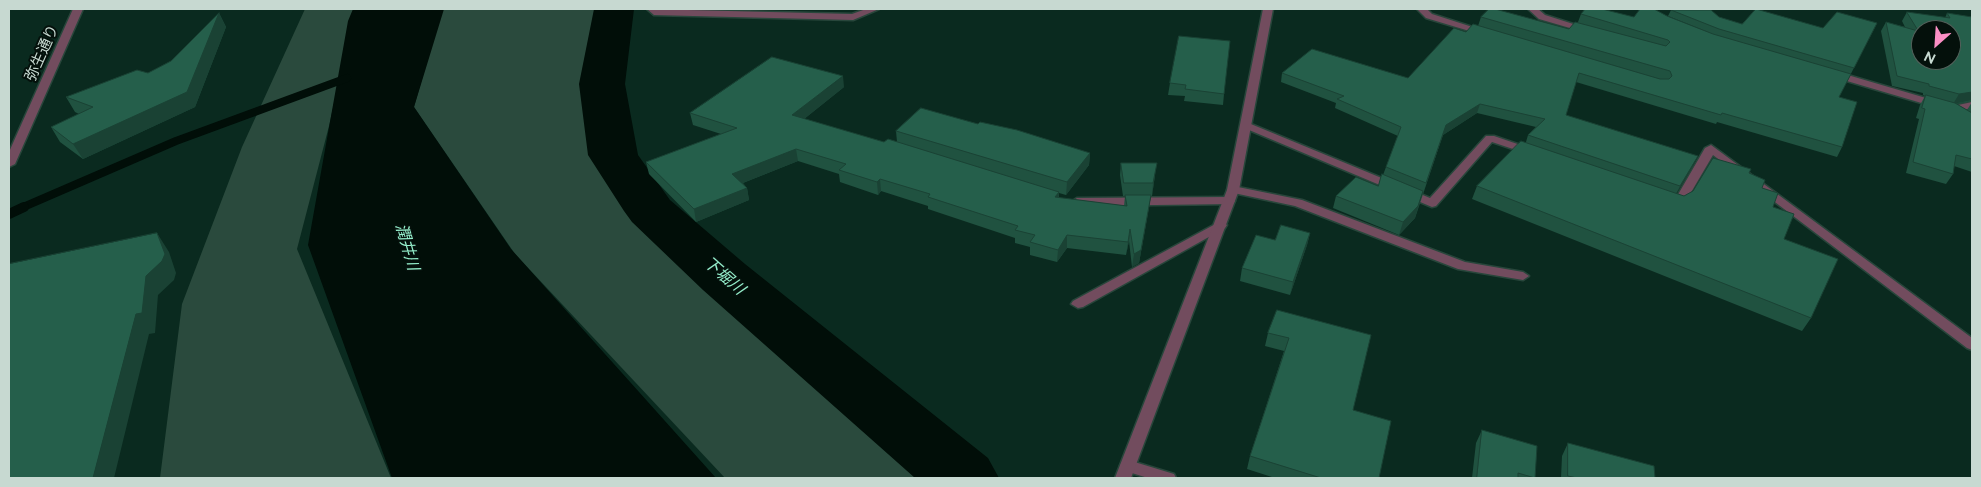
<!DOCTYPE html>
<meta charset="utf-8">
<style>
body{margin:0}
#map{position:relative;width:1981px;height:487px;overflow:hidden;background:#0a2a1f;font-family:Raleway,sans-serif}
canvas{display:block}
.frame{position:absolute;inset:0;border:10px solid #c7d9d1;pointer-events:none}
.north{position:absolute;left:1911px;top:20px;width:50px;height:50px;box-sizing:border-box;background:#04100b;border:1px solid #52605a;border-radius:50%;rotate:206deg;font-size:14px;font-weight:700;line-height:20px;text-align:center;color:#c7d9d1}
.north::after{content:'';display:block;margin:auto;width:18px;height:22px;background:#fb8fc5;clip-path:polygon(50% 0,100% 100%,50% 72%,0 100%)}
</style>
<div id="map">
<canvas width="1981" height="487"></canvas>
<div class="frame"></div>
<div class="north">N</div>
</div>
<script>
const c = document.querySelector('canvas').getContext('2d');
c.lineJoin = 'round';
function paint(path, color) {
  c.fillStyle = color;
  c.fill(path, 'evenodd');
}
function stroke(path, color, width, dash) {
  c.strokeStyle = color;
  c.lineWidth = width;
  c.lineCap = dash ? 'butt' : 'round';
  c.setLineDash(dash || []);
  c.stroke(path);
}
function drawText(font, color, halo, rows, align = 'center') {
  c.font = font + ' Raleway,"Noto Sans JP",sans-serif';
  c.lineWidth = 4;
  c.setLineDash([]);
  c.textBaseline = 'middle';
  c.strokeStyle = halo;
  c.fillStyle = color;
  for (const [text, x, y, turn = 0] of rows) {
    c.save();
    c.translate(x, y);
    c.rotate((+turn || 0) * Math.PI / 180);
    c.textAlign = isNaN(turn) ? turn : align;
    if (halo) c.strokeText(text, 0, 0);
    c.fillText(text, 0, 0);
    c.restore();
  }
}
paint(new Path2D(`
 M305,9H355L329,126L297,249L391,478H160L182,304L242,147Z
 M442,9H612L593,78L639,215L941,478H725L515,254L414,107Z`), '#2a4a3d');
paint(new Path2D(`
 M353,9H444L414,107L511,249L716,478H392L308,245L348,21Z`), '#010e08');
stroke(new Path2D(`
 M21,208L176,141L347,78`), '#010e08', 8);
stroke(new Path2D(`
 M9,214L24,207`), '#010e08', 10);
paint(new Path2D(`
 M594,9H634L625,84L638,155L670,200L745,264L988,458L999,478H915L703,290L632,222L624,211L588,155L579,84Z`), '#010e08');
const minor = new Path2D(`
 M647,9L852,14L866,9H879L853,20L654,15Z
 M1417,9H1427L1432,14L1491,33L1486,36L1426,18Z
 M1528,9H1538L1545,15L1592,30L1587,33L1539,19Z
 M1834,71L1943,103L1944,105L1939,108L1935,107L1830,76L1829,74Z
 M1972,102V108L1953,112L1948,109L1949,107Z
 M1246,122L1430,198L1486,136H1494L1535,150L1537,152L1531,155L1492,142L1436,206L1432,207L1242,127L1241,125Z
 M1711,145L1972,338V350L1967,348L1713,155L1683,206C1678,207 1670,206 1667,201L1669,198H1676L1705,148Z
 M1233,186L1302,200L1465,262L1523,272L1529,276L1523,280L1458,269L1295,206L1229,192L1227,190L1229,188Z
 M1229,197L1233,198L1235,201L1233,204L1077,206L1071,202L1077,198Z
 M1221,221L1227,225L1225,228L1083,307L1078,308L1071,304L1073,301Z
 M1128,460L1174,474L1176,478H1148L1122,470L1120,466L1122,462Z`);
const tertiary = new Path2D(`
 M73,9H83L15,164L9,167V152Z
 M1263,9H1273L1239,190L1131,478H1115L1227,190Z`);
stroke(minor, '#28463b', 3);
stroke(tertiary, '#28463b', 3);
paint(minor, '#724c5e');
paint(tertiary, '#724c5e');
paint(new Path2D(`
 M1671,10L1719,17L1742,24L1823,28L1877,23L1839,97L1842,147L1837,157L1717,122L1716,124L1576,82L1566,115L1693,166L1676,194L1684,196L1749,173L1762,188L1773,207L1811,318L1802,331L1472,199L1477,186L1526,142L1528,135L1536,127L1477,113L1443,135L1415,218L1399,235L1333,208L1336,196L1378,186L1383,175L1386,167L1398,136L1335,108L1336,103L1281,82L1282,73L1408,78L1466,32L1478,26L1481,17L1569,29L1578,22L1581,14L1634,17L1667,16L1713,34L1668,16Z
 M1907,12L1945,18L1947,13L1972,17V101L1956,104L1967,110L1972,102V172L1954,166L1953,174L1946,184L1906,173L1919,119L1916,118L1920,105L1925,96L1923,95V93L1892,86L1881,31L1886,22L1905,27L1902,21Z
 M219,13L226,27L195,107L83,159L60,142L51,127L79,114L75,112L66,97L148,73L171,61Z
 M1179,36L1224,94L1223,105L1184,101L1185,96L1168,95L1170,83Z
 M844,87L804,119L884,142H897L896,131L1090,153L1089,165L1066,195L1059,193V198L1124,206L1125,196H1123L1120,175L1121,163L1155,175L1152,196H1151L1149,207L1139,263L1132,267L1129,241L1126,255L1067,248L1057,262L1030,255V247L1015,243V238L928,209V206L881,191L878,195L840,182L839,174L798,161L743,183L747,188L749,200L696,222L649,174L646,162L721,134L693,125L690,113Z
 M1310,233L1307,245L1290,295L1240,281L1242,268L1275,240Z
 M1277,310L1353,410L1379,478H1275L1247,469L1250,456L1284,351L1265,346L1268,333Z
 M1482,430L1535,478H1472L1476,443Z
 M1568,443L1655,478H1561L1562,456Z`), '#205240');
paint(new Path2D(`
 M219,13L226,27L195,107L83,159L73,144L187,92Z
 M843,76L844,87L794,127L792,115Z
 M1972,92V100L1953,104L1959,94Z
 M1480,104L1477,113L1443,135L1423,193L1446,125Z
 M796,149L798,161L735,186L732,174Z
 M1090,153L1089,165L1066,195L1067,182Z
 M1698,156L1693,166L1675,196L1680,186Z
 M1157,163L1155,175L1152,196L1153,183Z
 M880,179L881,191L878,195L877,182Z
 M747,188L749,200L696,222L694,209Z
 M1423,191L1415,218L1399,235L1403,222Z
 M1059,192L1058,205L1055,197Z
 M1151,195L1149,207L1139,263L1132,267L1134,254Z
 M1130,229L1129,241L1126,255Z
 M157,233L169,252L176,273L174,280L158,295L155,333L149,334L114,478H93Z
 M1310,233L1307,245L1290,295L1293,282Z
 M1067,235V248L1057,262L1058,250Z`), '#1a4234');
const building = new Path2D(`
 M1489,9H1495L1569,29L1575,22L1666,46L1670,42L1668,40L1581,14L1585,9H1602L1634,17L1640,9H1654L1667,16L1713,34L1851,74L1839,97L1857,102L1842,147L1722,113L1721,115L1579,73L1566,115L1698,156L1680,186L1528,135L1545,119L1480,104L1446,125L1426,183L1386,167L1401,127L1337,99L1344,96L1282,73L1312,49L1408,78L1454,28L1466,32L1473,24L1660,79H1669L1672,76L1670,71L1481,17Z
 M1756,9L1823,28L1837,12L1877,23L1854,68L1719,29L1671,10H1711L1719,17L1742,24Z
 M1907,12L1950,18L1947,13L1972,17V92L1959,94L1929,86V84L1897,76L1886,22L1918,31ZM1921,30H1951V60H1921Z
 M219,13L187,92L73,144L51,127L93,107L66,97L137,70L148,73L171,61Z
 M1179,36L1230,41L1224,94L1185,89L1186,85L1170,83Z
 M772,57L843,76L792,115L884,142L888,139L1059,192L1055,197L1127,206L1125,195H1151L1141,250L1134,254L1130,229L1128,242L1067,235L1058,250L1030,242L1035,235L1015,230L1018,226L928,197L930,194L880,179L877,182L839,170L846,164L796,149L732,174L747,188L694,209L646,162L737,128L690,113Z
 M1926,95L1955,103L1972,113V159L1956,155L1953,174L1913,162L1925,109L1922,108Z
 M921,108L978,124L980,122L1017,130L1090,153L1067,182L896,131Z
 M1521,141L1684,196L1693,191L1713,158L1751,169L1749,173L1765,180L1762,188L1778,193L1773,207L1794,214L1784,239L1838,259L1811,318L1477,186Z
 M1121,163H1157L1153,183H1124Z
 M1382,174L1423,191L1418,206L1403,222L1336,196L1356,177L1378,186Z
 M1281,225L1310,233L1293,282L1242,268L1256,235L1275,240Z
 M157,233L165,254L162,261L146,276L142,313L136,314L93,478H9V264Z
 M1277,310L1371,335L1353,410L1391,421L1379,478H1321L1250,456L1289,338L1268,333Z
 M1482,430L1537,446L1535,478L1518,473V478H1477Z
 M1568,443L1654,466L1655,478H1577L1568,476Z`);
paint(building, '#255f4b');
stroke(building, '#1a4234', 1);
drawText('15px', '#c7d9d1', '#04100b', [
 ["弥生通り",42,53,-66]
]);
drawText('italic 16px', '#95efcc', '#04100b', [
 ["潤井川",407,247,74],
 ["下堀川",724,276,41]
]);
</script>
